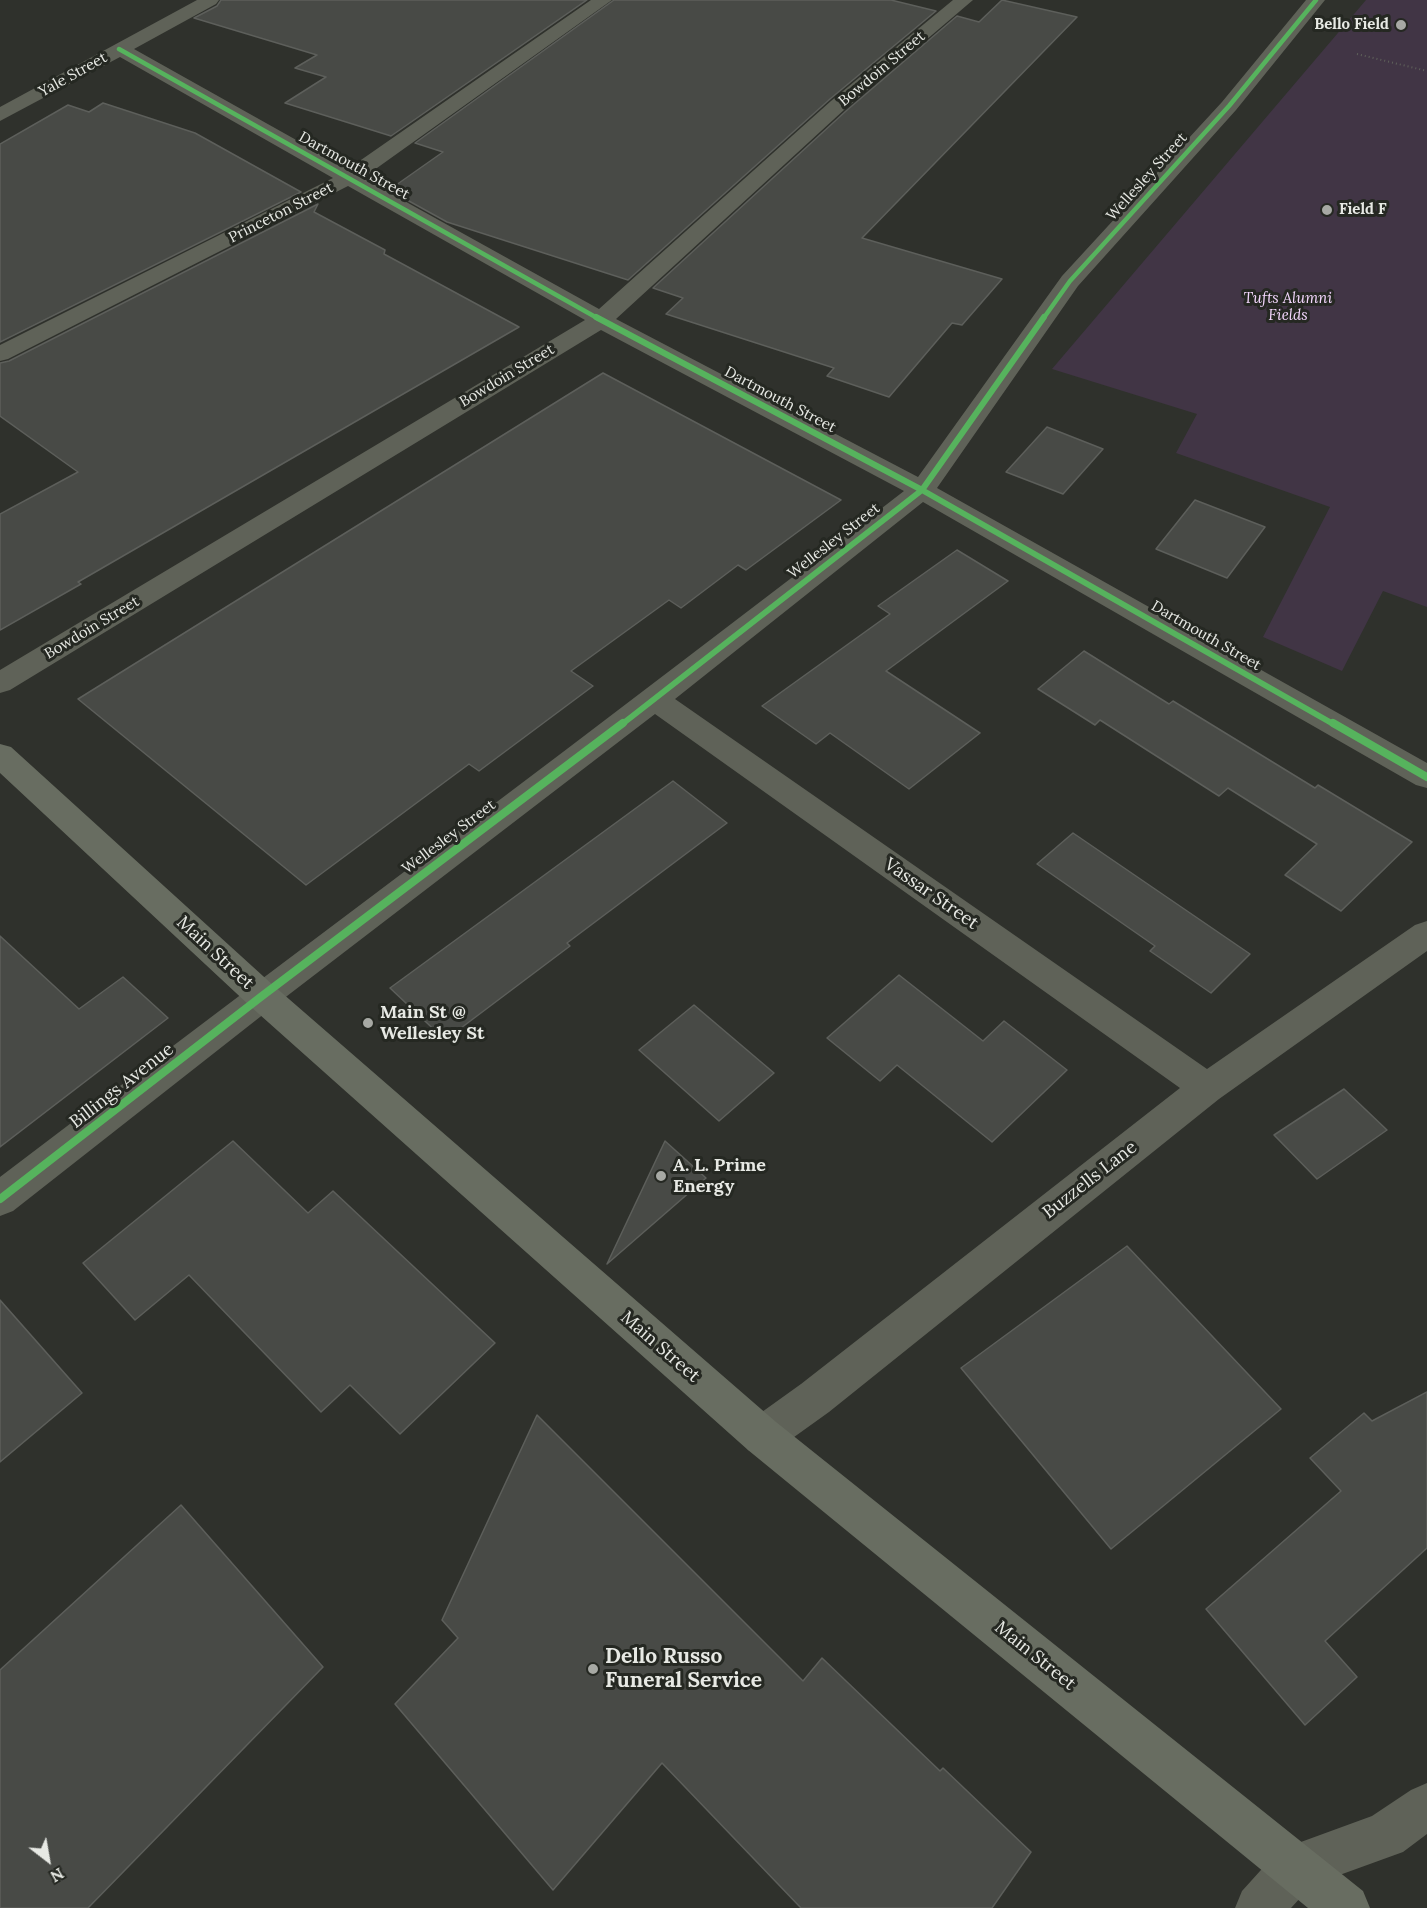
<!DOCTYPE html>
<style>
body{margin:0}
#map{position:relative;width:1427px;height:1908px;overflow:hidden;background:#2f312c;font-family:Lora,serif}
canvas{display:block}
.north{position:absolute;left:18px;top:1830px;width:60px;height:60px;-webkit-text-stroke:4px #252822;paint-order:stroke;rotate:149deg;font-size:16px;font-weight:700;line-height:24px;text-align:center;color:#e7e9e4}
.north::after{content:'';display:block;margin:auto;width:21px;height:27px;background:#e7e9e4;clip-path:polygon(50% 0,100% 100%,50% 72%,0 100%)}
</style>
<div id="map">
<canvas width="1427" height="1908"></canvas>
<div class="north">N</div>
</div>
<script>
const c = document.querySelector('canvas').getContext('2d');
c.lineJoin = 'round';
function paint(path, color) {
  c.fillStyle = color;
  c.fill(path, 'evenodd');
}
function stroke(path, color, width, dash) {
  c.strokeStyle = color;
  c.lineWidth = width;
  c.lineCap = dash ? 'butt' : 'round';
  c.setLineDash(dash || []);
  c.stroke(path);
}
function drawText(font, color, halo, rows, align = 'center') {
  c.font = font + ' Lora,serif';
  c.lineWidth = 6;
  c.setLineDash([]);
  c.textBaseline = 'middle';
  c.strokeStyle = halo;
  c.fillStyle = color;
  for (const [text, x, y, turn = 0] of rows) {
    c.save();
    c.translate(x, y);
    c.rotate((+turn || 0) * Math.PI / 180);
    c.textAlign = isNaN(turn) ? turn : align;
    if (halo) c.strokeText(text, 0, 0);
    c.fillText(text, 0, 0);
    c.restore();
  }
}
paint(new Path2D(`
 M1366,0H1427V607L1383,591L1342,671L1263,637L1330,507L1176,453L1197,414L1052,369Z`), '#413545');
const building = new Path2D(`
 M221,0H587L391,136L285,103L326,77L295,68L317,55L194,18L217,6Z
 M614,0H891L936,11L830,99L628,280L447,222L389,190L443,152L415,143Z
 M1002,0L1077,17L862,238L1002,279L962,325L952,323L889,397L827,376L834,368L666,314L683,298L653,288L846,111L957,16L979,22Z
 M103,103L195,133L301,192L0,342V144L68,105L89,112Z
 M318,204L314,212L385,250L384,254L519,327L78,582L81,584L0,630V514L78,472L0,416V363L9,361Z
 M603,373L841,500L746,570L738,565L681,608L669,600L571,671L593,686L479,771L469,764L306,885L78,699Z
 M1047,427L1103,449L1063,494L1006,472Z
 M1195,500L1265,527L1227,578L1156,549Z
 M957,550L1008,581L886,671L980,733L909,789L830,733L816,744L762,706L890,614L878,606Z
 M1084,651L1169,704L1173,701L1315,788L1318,785L1412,842L1341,911L1285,875L1317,844L1228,788L1219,796L1100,720L1095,725L1038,689Z
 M673,781L727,823L567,943L570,946L445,1040L390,988Z
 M1073,833L1250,954L1211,993L1150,951L1155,946L1037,864Z
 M0,936L79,1009L123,977L168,1018L0,1147Z
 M899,975L983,1041L1004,1021L1067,1070L992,1142L897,1065L880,1081L827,1038Z
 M694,1005L774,1073L719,1121L639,1050Z
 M1344,1089L1387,1130L1317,1179L1274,1135Z
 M233,1141L308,1213L333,1191L495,1343L400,1434L350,1385L321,1412L189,1275L135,1320L83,1263Z
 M665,1141L706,1178L607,1264Z
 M1127,1246L1281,1409L1111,1549L961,1368Z
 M0,1300L82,1393L0,1462Z
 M1427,1392V1548L1325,1641L1357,1677L1305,1725L1206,1609L1341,1491L1310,1458L1364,1413L1372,1421Z
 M537,1415L803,1681L822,1658L940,1771L943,1768L1031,1852L992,1908H801L662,1763L553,1890L395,1704L458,1638L442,1620Z
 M181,1505L323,1667L88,1908H0V1670Z`);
paint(building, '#484a46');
stroke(building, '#5d5f5b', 1.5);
stroke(new Path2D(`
 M1357,54L1427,71`), '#5f615b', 2, [1, 3]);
paint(new Path2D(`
 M197,0H219L216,4L134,49L348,169L591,0H612L363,178L599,309L831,101L953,0H973L845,109L616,319L918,477L1062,276L1222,102L1306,0H1325L1236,110L1078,286L937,488L1427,763V788L1416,785L923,502L675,699L1207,1069L1415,925L1427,921V951L1219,1099L829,1412L776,1450L762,1456L748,1450L742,1436L748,1422L801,1384L1180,1088L655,714L274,1006L13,1211L0,1216V1177C301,948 605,723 904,491L601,330L10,690L0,693V670L585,320L348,186L8,359L0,361V345L333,178L120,57L0,121V107Z
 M1427,1783V1834L1403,1852L1312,1885L1291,1908H1235L1242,1891L1279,1850L1372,1816L1411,1790Z`), '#5f6258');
paint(new Path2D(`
 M0,744L11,747L274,986L776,1422L1363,1891L1370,1908H1308L748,1450L250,1006L0,773Z`), '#686d61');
stroke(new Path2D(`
 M119,49L599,319
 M1043,319L1070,281L1229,106L1316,0`), '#56b35d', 4.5);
stroke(new Path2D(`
 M596,317L922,490L1335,725
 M621,725L922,490L1044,317`), '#56b35d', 6);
stroke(new Path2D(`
 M1333,723L1427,777
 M0,1199L262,996L623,723`), '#56b35d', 8);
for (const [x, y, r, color] of [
 [1401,25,6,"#a7a9a4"],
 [1327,210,6,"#a7a9a4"],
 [368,1023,6,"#a7a9a4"],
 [661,1176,6,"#a7a9a4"],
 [593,1669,6,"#a7a9a4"]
]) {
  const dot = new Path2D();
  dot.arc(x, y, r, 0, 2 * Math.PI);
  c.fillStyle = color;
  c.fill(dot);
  stroke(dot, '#252822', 2);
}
drawText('bold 15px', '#e7e9e4', '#252822', [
 ["Bello Field",1389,25],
 ["Field F",1339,210,"left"]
], 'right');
drawText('15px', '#e7e9e4', '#252822', [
 ["Bowdoin Street",882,69,-40],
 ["Yale Street",73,75,-29],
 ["Dartmouth Street",354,166,29],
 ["Wellesley Street",1147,177,-48],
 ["Princeton Street",281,213,-27],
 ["Bowdoin Street",507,376,-31],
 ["Dartmouth Street",780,400,28],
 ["Wellesley Street",834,541,-38],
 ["Bowdoin Street",92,628,-31],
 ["Dartmouth Street",1206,636,30],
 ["Wellesley Street",449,837,-37]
]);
drawText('italic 15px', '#f4d7fe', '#252822', [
 ["Tufts Alumni",1288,299],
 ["Fields",1288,316]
]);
drawText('18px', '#e7e9e4', '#252822', [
 ["Vassar Street",931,894,35],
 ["Main Street",215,953,43],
 ["Billings Avenue",122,1086,-38],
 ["Buzzells Lane",1090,1180,-38],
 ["Main Street",660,1347,41],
 ["Main Street",1035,1656,39]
]);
drawText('bold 18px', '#e7e9e4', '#252822', [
 ["Main St @",380,1013],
 ["Wellesley St",380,1034],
 ["A. L. Prime",673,1166],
 ["Energy",673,1187]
], 'left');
drawText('bold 21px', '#e7e9e4', '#252822', [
 ["Dello Russo",605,1657],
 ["Funeral Service",605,1681]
], 'left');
</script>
